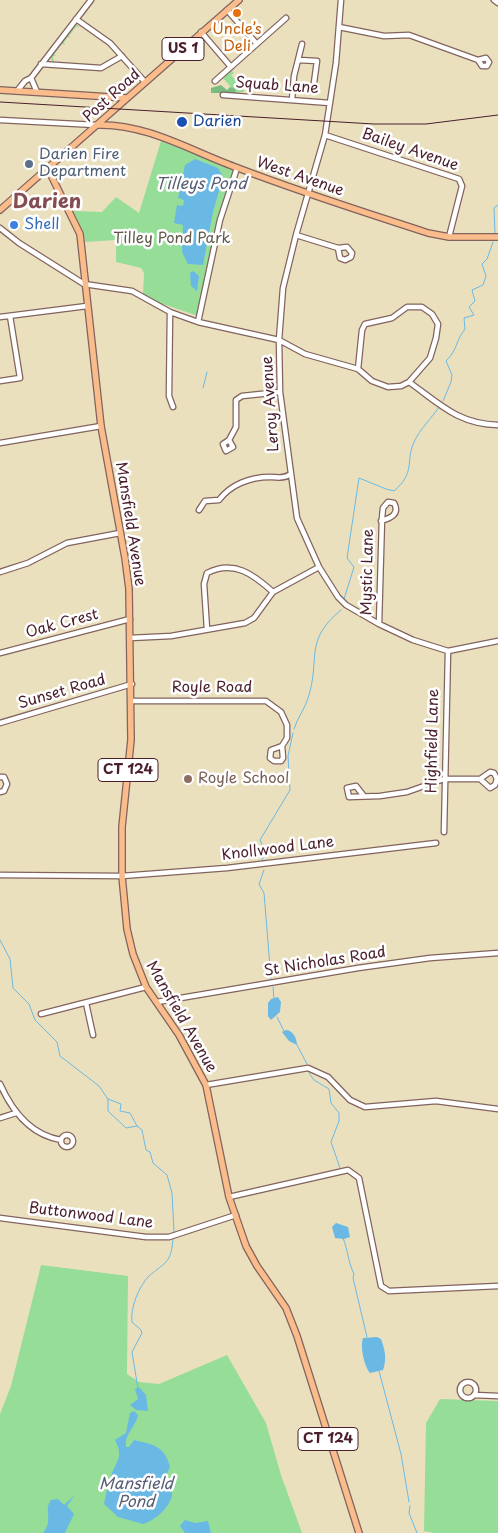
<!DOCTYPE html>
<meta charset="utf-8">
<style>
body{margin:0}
canvas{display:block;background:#ebe0be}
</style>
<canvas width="498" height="1533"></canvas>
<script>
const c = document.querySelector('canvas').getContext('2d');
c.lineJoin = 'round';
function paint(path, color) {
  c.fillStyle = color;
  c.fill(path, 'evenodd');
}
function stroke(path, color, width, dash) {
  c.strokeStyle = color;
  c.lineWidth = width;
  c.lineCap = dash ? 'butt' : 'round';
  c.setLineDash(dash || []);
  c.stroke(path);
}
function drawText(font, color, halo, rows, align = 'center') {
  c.font = font + ' "Playpen Sans",sans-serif';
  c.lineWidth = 5;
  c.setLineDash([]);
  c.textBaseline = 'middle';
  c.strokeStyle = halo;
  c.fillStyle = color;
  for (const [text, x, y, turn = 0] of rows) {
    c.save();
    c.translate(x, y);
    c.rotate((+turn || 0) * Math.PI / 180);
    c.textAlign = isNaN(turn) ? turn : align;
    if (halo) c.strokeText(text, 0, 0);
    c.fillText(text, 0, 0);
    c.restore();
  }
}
paint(new Path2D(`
 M77,25L80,27H76L69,36L71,38L68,37L64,42L65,45L62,44L54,54L56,56H53L54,63H52L51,56Z
 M231,70L234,73L231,75L241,86L243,84L244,92L236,93L222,77Z
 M161,141L234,169L220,215L198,316L154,301L143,294L144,273L141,268L116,262V240L85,242L84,233L73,211L102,212L116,197L139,213Z
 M41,1265L128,1276L127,1374L139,1382L159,1384L227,1355L266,1423L281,1475L302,1533H0V1414L11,1386Z
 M440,1399L498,1401V1533H434L424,1531L426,1423Z`), '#96dd97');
paint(new Path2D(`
 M221,85L227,90L230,87L235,89L236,93H211V88Z`), '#78bc80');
paint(new Path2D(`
 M195,159L218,168L223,177L213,212L203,265L188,264L182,252L183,225L174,223L177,205L183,206L184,200L178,198L185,165Z
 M193,271L199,276L197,291L191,286L190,273Z
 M278,997L281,1002L280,1012L271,1020L268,1016V1003L271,999Z
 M286,1030C293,1030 297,1039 297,1045L289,1041L282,1032Z
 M336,1223L348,1227L350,1237L344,1239L335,1238L332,1227Z
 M377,1337L381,1339C385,1350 387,1359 383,1370L370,1373C364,1366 360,1346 363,1338Z
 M139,1387L146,1395L148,1411L136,1410L130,1405L138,1399L135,1389Z
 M134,1411L138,1415C136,1427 124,1434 126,1447H129L134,1440C152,1444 165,1446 170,1467L162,1484L172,1492C173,1505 155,1521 143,1524L118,1517L104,1504C106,1495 108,1483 112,1473C118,1459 123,1456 115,1440L126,1433L130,1413Z
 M75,1495L67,1506L74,1514L65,1533H43C54,1520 43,1511 51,1500L58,1499L64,1505Z
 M185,1520L195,1523L208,1521L211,1533H185L180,1526Z`), '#69b9e4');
stroke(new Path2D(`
 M495,233L494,208L498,205
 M203,388L207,372
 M443,401L451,382L452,375L446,361C458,349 455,342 465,329L464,318L474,315L469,307L475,301L472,290L483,285L486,276L482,264L487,259L493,242
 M344,599L354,567L347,558L359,478L386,489L394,491C416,472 405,462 414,442C420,429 431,419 439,407
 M294,729C297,718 305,709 308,698C321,659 303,641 341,610
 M262,862L264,849L260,840L290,790L288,756L293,733
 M264,870L259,884L264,893L271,979
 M0,940L10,959L13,988L29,1004L35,1020L57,1042L60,1056L99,1086L108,1099V1111L126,1128L137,1126L142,1130L146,1150L150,1152L153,1163L167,1175L172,1193L174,1232
 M273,987L274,999
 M277,1017L284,1031
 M297,1045L307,1064
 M309,1073L314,1080L329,1089L331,1103L339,1113V1121L331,1142L340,1168
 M108,1099L121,1104L120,1111L130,1113L137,1126
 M343,1238C348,1250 348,1262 354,1274L353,1278L367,1337
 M379,1371L401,1454L409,1502
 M138,1389L132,1352L142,1333L141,1330L132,1322C130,1308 139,1286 149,1276C165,1262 171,1264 173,1239
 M410,1506L409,1513L417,1533`), '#69b9e4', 1);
const minor = new Path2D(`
 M341,0L336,63L325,135L296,235L283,288L279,340L280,392L297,518L319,567L338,597L346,605L379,624L413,640L448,651L498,641
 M494,0L498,3
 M227,10L257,44
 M76,19L110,43L145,82
 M339,27L384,36L409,35L478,60L486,58L489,62L487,66H482L478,60
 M201,32L231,67
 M299,60L317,61L313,90
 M41,64L101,68L122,56
 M31,78L37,92
 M215,81L286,18
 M17,91L25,81L31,78L91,0
 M223,95L330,103
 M292,100L294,76L302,44
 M0,120L96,125
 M325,135L459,179L462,186L449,237
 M0,228L19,243L84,284L132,291L170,312L198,322L279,340L305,354L358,369L372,381L388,387L401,386L409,382L430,358L436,338L438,324L432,314L422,307H407L392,318L365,324L362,330L358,369
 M296,235L338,248L347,247L352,253L351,257L345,260L340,258L338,248
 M170,312L169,396L173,407
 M0,317L87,306
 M198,322L220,220L237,168
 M0,381L20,378L10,316
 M409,382C440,404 458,424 498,425
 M229,440L233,447L226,451L223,444L229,440L236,427V400L242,396L280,392
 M0,443L101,426
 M199,510L205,501L219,500C231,484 251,477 270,477C278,477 283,479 289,475
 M0,572L28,563L67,543L120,533
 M379,624L382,518L383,508L388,502L394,503C400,514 391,518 381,521
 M207,629L204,584L207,573C234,559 254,575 273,592
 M130,638L171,636L245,623L254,618L273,592L319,567
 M0,653L130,619
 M132,701H266L281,712L287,725V738L282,746L283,758L281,761H274L270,758L271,750L282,746
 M0,723L132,684
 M0,777H4L7,784L4,791L0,792
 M363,795L356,786L347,788L349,797L380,796L407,792L444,779H480L490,772L494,773L497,779L495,785L490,788L480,779
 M444,832L448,651
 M0,875L122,876L227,868L436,843
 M157,1002L358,968L430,958L498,953
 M86,1003L93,1035
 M41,1014L146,987
 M0,1084C12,1111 30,1135 61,1140
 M206,1085L308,1068L328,1077L350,1100L365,1107L436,1101L498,1109
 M0,1118L16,1113
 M61 1141a6 6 0 1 1 12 0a6 6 0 1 1-12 0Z
 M229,1197L348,1170L359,1178L381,1286L389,1291L498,1286
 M0,1218L146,1237H169L236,1215
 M460 1390a8 8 0 1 1 16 0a8 8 0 1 1-16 0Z
 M474,1395L498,1396`);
const major = new Path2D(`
 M0,90L127,98
 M97,125C146,123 193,152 238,168C300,192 364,212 428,233L449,237H498
 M48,169L80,234L101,426L125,558L129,589L131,740L122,827V876L127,929L133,954L146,987L179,1035L206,1085L229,1197L246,1246L257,1266L286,1308L297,1336L359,1533
 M0,210L239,0`);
stroke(minor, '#82635e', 7);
stroke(major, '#82635e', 8);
stroke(minor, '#fff', 4.5);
stroke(major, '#f9bc8a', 5.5);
stroke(new Path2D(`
 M0,102L374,124H426L498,115`), '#4a1f2b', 1);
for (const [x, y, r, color] of [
 [237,13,5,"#e8710a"],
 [182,122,6,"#1a4fb4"],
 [29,164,5,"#5c6f8a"],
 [14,225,5,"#3f7fe0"],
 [188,779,5,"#8d6e63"]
]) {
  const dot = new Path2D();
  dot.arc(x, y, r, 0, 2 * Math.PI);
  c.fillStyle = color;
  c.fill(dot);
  stroke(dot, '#fff', 2);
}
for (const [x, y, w] of [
 [183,49,42],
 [128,770,60],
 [328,1439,60]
]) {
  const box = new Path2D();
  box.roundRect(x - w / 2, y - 11.5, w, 23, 4);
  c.fillStyle = '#fff';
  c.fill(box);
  stroke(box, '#4a1f2b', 1);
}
drawText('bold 14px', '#4a1f2b', null, [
 ["US 1",183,49],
 ["CT 124",128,770],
 ["CT 124",328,1439]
]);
drawText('15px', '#c56008', '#fff', [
 ["Uncle’s",237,30],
 ["Deli",237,47]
]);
drawText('15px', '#4a1f2b', '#fff', [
 ["Squab Lane",277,86,4],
 ["Post Road",112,96,-42],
 ["Bailey Avenue",410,150,19],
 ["West Avenue",300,177,19],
 ["Leroy Avenue",271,404,-94],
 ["Mansfield Avenue",130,524,81],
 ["Mystic Lane",368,572,-89],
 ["Oak Crest",62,624,-15],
 ["Royle Road",212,688],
 ["Sunset Road",62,692,-16],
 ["Highfield Lane",433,741,-89],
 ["Knollwood Lane",278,849,-7],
 ["St Nicholas Road",325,962,-9],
 ["Mansfield Avenue",181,1017,60],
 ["Buttonwood Lane",91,1216,7]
]);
drawText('15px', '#164399', '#fff', [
 ["Darien",193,122]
], 'left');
drawText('15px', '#4e5e75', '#fff', [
 ["Darien Fire",39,155],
 ["Department",39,172]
], 'left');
drawText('15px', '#366cbe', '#fff', [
 ["Shell",24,225]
], 'left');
drawText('15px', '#61584b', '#fff', [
 ["Tilley Pond Park",172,239]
]);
drawText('15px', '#785e54', '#fff', [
 ["Royle School",198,779]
], 'left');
drawText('italic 16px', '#565d75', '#fff', [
 ["Tilleys Pond",201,185],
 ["Mansfield",136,1485],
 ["Pond",136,1503]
]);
drawText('bold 20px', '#834d51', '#fff', [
 ["Darien",47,202]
]);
</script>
